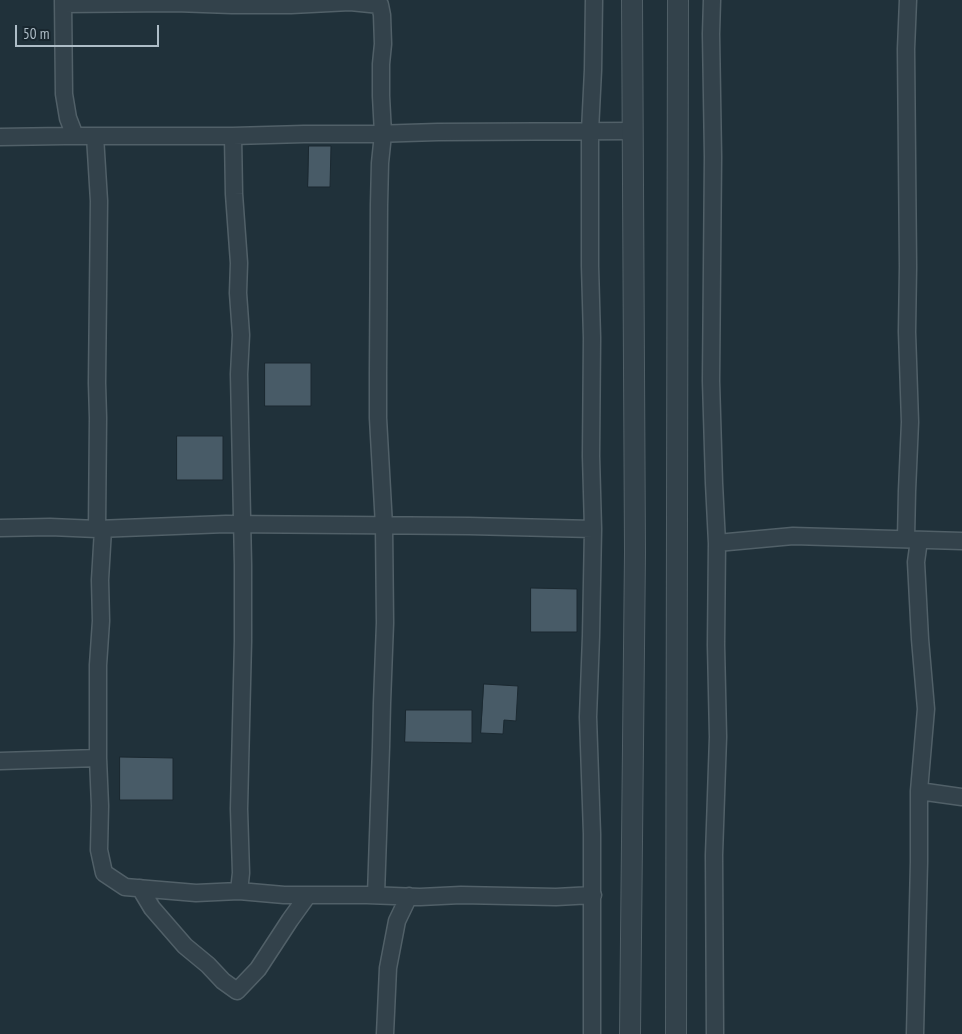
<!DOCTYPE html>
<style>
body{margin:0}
#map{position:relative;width:962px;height:1034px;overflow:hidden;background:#20313a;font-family:"PT Sans Narrow",sans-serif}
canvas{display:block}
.scale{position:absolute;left:15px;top:25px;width:144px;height:22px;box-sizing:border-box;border:2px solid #aebdc7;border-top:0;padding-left:6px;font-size:15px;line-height:18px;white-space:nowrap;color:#aebdc7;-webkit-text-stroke:4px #19272f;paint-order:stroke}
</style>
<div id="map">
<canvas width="962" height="1034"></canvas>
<div class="scale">50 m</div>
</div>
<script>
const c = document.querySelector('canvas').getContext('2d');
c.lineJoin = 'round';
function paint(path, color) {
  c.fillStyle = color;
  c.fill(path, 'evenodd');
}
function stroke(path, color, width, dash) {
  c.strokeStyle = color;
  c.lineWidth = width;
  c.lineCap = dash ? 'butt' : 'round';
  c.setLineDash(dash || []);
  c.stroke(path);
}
const building = new Path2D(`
 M309,146H331L330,187H308Z
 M265,363H311V406H265Z
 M177,436H223V480H177Z
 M531,588L577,589V632H531Z
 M484,684L518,686L516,721L504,720L503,734L481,733Z
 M406,710H472V743L405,742Z
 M120,757L173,758V800H120Z`);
paint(building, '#485b67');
stroke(building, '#1b2931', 1);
const minor = new Path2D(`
 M63,0L64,94L68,118L75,136
 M712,0L711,34L713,157L711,381L714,483L717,543L716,645L718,737L714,855L715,1034
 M63,4L175,3L232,5H291L350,2L380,5L382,15L383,44L381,64V96L383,134L380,163L379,205L378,373V418L384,526L385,623L382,703L381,747L376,895
 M95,136L99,201L97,383L98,418L97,529
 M233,136L234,194L239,263L238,293L241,335L239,374L243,565V641L239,809L241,873L239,891
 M0,137L64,136H233L304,134H373L438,132L633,131
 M0,528L50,527L97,529L226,524L469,526L593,529
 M906,539L907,491L910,422L907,332L908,267L906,49L908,0
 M717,543L793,536L962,541
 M98,758L100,806L99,850L104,873L125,887L196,893L239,891L284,895H367L420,897L461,895L556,897L593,895
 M0,761L98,758V665L101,621L100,580L103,529
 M919,791L962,797
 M140,888L152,908L185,946L208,965L223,981L237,991L258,969L290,920L308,895
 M385,1034L388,968L397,921L409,896
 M592,1034V834L588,717L591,636L593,529L591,456L592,338L590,266V131L593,70L594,0
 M915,1034L919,862V791L926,709L920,639L916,562L919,540`);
const tertiary = new Path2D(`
 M630,1034L635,552L632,0
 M676,1034L678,0`);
stroke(minor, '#516068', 19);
stroke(tertiary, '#516068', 22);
stroke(minor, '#33424b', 16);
stroke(tertiary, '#33424b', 20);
</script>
